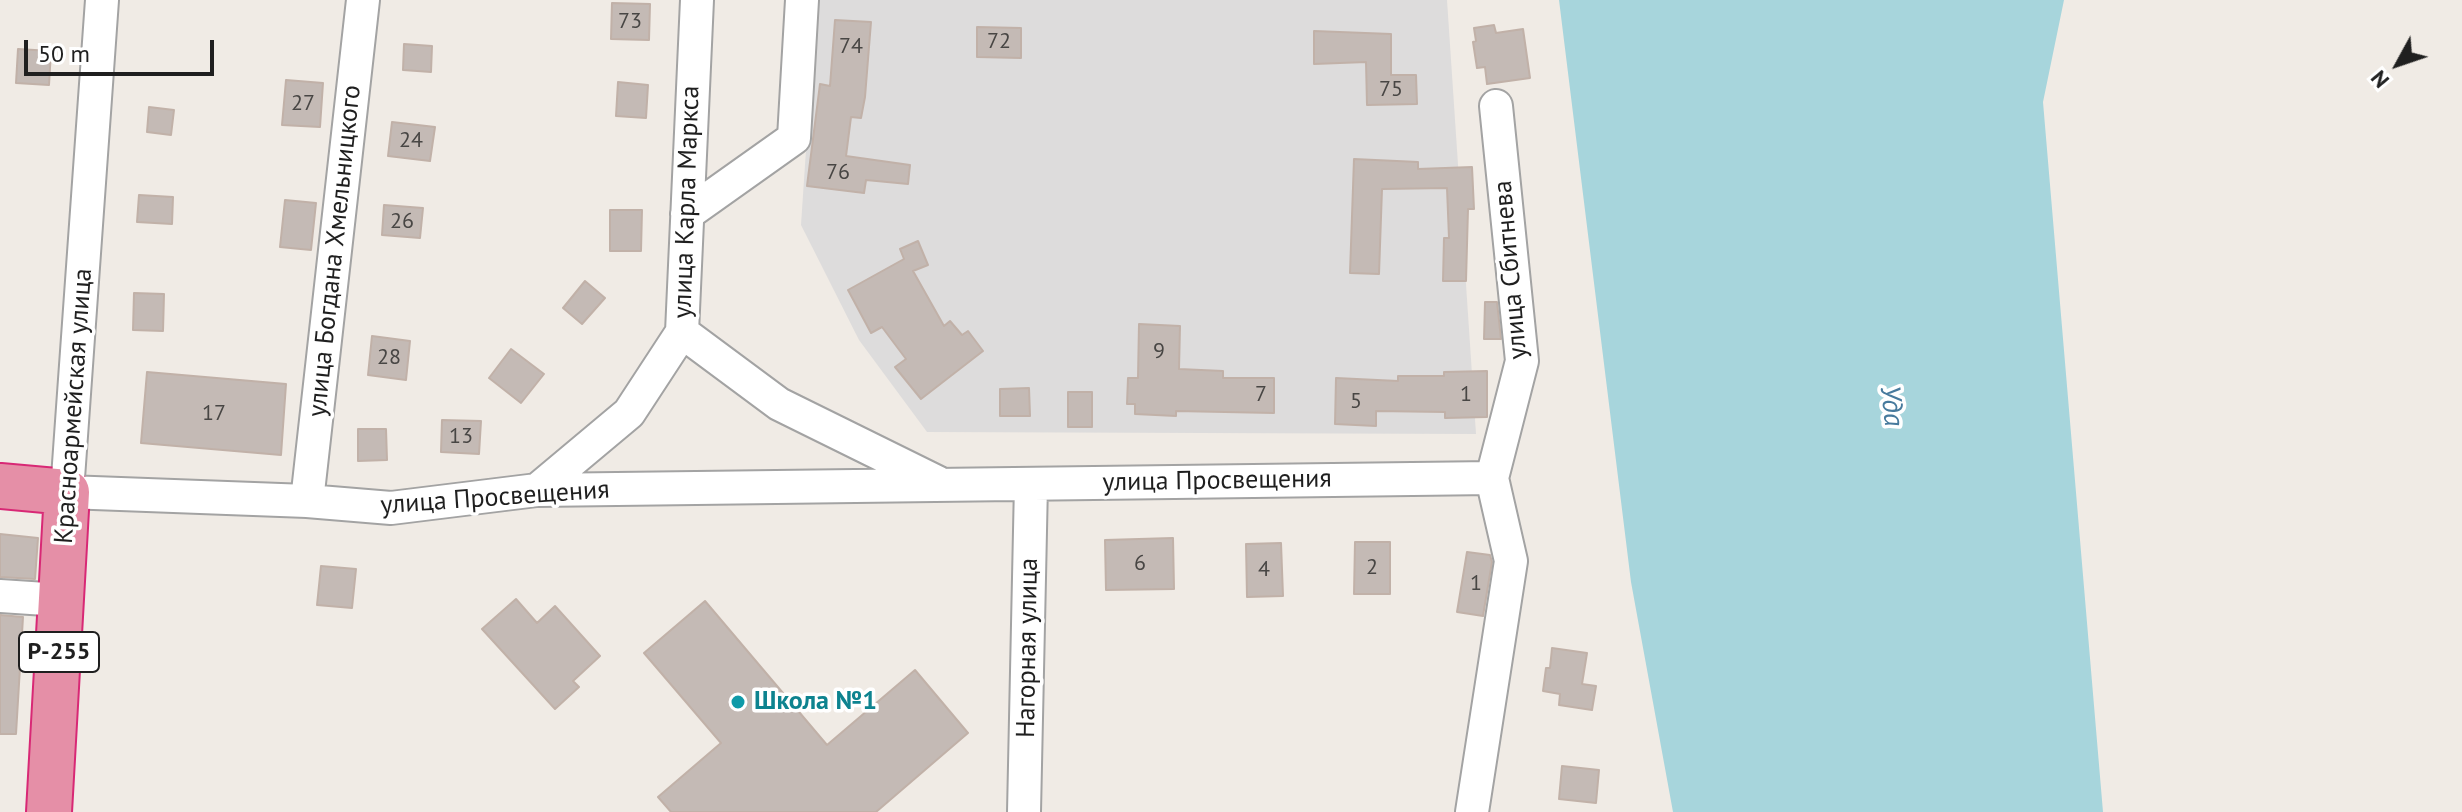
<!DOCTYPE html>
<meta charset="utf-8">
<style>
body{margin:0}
#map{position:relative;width:2462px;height:812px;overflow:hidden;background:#f0ebe5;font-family:"PT Sans",sans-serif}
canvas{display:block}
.north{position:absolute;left:2358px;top:24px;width:80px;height:80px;-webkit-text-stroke:6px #fff;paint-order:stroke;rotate:230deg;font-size:22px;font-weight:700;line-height:32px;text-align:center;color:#1f1f1f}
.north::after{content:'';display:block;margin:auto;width:28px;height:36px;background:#1f1f1f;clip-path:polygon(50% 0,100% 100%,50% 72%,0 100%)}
.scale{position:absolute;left:24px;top:40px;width:190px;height:36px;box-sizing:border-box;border:4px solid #1f1f1f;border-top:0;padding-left:10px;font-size:24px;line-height:28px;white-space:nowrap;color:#1f1f1f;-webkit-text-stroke:6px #fff;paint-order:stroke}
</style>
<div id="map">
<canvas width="2462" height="812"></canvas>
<div class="north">N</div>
<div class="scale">50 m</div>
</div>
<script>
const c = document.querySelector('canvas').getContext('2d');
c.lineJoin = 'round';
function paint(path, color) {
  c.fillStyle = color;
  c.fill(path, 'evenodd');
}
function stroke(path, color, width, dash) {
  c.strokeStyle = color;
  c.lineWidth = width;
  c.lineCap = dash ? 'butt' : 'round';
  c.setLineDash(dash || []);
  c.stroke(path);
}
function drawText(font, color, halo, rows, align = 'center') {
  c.font = font + ' "PT Sans",sans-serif';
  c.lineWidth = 7;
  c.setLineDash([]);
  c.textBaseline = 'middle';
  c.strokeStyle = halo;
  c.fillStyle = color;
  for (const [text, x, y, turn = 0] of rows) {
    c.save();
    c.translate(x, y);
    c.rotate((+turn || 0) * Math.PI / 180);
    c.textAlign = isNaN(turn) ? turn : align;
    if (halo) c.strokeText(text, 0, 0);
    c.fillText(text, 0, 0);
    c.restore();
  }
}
paint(new Path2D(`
 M816,0H1447L1476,434L927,432L859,340L801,225Z`), '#dddcdc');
paint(new Path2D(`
 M1559,0H2064L2043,102L2103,812H1673L1631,582Z`), '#a7d5dc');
const building = new Path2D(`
 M612,3L650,4L649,40L611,39Z
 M835,20L871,22L865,97L861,118L851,117L846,156L910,165L908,184L866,180L864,193L807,186L820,84L830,86Z
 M1494,25L1496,33L1523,29L1530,78L1487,84L1485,67L1477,68L1473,42L1476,41L1474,28Z
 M977,27L1021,28V58L977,57Z
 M1314,31L1391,34V75H1416L1417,104L1367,105L1366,62L1314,64Z
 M404,44L432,46L431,72L403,70Z
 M18,49L51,51L49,85L16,83Z
 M286,80L323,83L320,127L282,125Z
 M618,82L648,85L646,118L616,116Z
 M149,107L174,110L171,135L147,132Z
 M392,122L435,127L430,161L388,156Z
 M1354,159L1418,162V169L1472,167L1474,209H1468L1466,281H1443L1444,238H1449L1447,188L1382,189L1379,274L1350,273Z
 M139,195L173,197L172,224L137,222Z
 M285,200L316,203L311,250L280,247Z
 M384,205L423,208L420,238L382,235Z
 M610,210H642L641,251H610Z
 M918,241L928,265L913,271L944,326L950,321L962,335L968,331L983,351L921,399L895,367L906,359L882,327L871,333L848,290L904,259L900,249Z
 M585,281L605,298L582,324L563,308Z
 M134,293L164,294L163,331L133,330Z
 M1485,302H1497L1501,339H1484Z
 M1139,324L1180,326L1179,369L1223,371V378H1274V413L1176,411V416L1135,414V404H1127L1128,378H1138Z
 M372,336L410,341L406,380L368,375Z
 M511,349L544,374L521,403L489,378Z
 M1487,371V417L1445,418V412L1376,411V426L1335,424L1336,378L1398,381V376H1444V372Z
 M147,372L286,384L281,455L141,443Z
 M1029,388L1030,416H1000V389Z
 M1068,392H1092V427H1068Z
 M442,420L481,421L479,454L441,452Z
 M358,429H386L387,460L358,461Z
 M0,534L38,538L35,579L0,577Z
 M1173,538L1174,589L1106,590L1105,540Z
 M1355,542H1390V594H1354Z
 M1281,543L1283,596L1247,597L1246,544Z
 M1467,552L1490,555L1492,562L1483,616L1457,612Z
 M321,566L356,569L352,608L317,605Z
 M516,599L537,623L555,606L600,656L573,681L579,687L555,709L482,629Z
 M705,601L827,745L915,670L968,733L876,812H671L658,797L721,743L644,653Z
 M0,615L23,617L16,734H0Z
 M1552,648L1587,653L1582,684L1596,686L1592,710L1559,705L1560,694L1543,691L1546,668H1550Z
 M1562,766L1599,770L1596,803L1559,799Z`);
paint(building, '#c4bab5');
stroke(building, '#c1b1a8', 2);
const minor = new Path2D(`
 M102,0L67,492L307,501L391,508L537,490L1492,478
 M687,214L794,138L802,0
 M682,332L779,404L937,482
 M537,490L629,413L682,332L697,0
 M307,501L363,0
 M0,596L61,600
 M1024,812L1031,484
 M1472,812L1511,561L1492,478L1522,361L1496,106`);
const highway = new Path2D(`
 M0,486L67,492L49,812`);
stroke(minor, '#a3a3a3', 36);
stroke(highway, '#d82875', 48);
stroke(minor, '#fff', 32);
stroke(highway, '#e58fa7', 44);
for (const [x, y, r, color] of [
 [738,702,8,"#0f9aa8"]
]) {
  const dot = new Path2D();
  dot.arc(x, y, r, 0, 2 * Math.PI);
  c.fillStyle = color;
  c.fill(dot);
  stroke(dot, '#fff', 3);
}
drawText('22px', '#484644', null, [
 ["73",630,22],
 ["72",999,42],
 ["74",851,47],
 ["75",1391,90],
 ["27",303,104],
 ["24",411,141],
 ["76",838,173],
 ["26",402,222],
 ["9",1159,352],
 ["28",389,358],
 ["7",1261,395],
 ["1",1466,395],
 ["5",1356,402],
 ["17",214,414],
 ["13",461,437],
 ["6",1140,564],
 ["2",1372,568],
 ["4",1264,570],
 ["1",1476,584]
]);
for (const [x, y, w] of [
 [59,652,80]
]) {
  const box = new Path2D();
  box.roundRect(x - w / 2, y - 20, w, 40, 6);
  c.fillStyle = '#fff';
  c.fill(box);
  stroke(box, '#1f1f1f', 2);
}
drawText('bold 24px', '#1f1f1f', null, [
 ["Р-255",59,652]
]);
drawText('26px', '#1f1f1f', '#fff', [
 ["улица Карла Маркса",687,202,-88],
 ["улица Богдана Хмельницкого",335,251,-84],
 ["улица Сбитнева",1511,270,-95],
 ["Красноармейская улица",74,406,-86],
 ["улица Просвещения",1217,481,-1],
 ["улица Просвещения",495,498,-4],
 ["Нагорная улица",1028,648,-89]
]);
drawText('bold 26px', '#0d838f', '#fff', [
 ["Школа №1",754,702]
], 'left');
drawText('italic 28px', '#477a9d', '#fff', [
 ["Уда",1891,406,83]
]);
</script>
